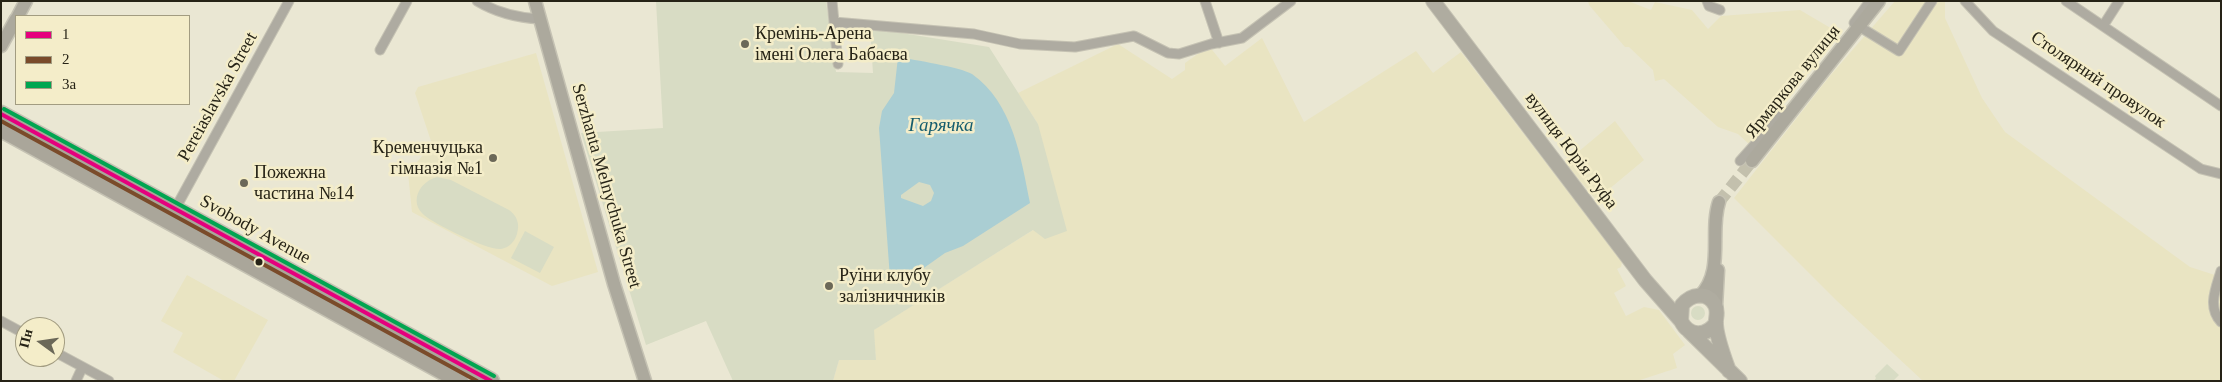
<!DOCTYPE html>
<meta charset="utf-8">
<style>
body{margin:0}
#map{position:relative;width:2222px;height:382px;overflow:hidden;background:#eae7d3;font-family:"Times New Roman",serif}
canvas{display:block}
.frame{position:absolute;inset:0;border:2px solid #262316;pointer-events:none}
.legend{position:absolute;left:15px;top:15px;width:175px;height:90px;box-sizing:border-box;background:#f4edc9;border:1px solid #a29c81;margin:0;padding:6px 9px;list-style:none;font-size:15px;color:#262316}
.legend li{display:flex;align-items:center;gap:10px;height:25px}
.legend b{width:25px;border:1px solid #a29c81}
.north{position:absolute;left:15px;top:317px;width:50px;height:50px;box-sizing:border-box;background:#f4edc9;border:1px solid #a29c81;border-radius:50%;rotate:284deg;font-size:14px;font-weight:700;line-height:20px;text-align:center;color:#262316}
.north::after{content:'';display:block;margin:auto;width:18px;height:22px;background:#6b6858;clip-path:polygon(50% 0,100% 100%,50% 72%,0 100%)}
</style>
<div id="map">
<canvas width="2222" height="382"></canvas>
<div class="frame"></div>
<ul class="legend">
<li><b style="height:6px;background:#e5007d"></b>1</li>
<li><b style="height:6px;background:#7a4b2a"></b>2</li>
<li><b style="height:6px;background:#00a651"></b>3а</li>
</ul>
<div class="north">Пн</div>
</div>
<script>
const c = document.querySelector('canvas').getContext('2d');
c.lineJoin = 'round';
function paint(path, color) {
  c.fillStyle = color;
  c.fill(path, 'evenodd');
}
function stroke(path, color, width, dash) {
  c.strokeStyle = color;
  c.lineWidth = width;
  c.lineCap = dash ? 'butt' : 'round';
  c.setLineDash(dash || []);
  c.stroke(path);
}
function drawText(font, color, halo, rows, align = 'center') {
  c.font = font + ' "Times New Roman",serif';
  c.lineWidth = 5;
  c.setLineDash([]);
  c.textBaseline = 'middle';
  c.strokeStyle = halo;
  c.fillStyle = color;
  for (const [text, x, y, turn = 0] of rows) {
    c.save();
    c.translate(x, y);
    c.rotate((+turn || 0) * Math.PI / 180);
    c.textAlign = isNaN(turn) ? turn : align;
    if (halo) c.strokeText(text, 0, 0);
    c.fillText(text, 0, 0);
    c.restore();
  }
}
paint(new Path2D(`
 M1588,1H1628L1651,10L1655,2L1692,10L1708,29L1721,16L1800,10L1834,30L1750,145L1738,134L1718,127L1664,79L1655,81L1653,70L1629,47H1625L1589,5Z
 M1895,1H1945V18L1982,98L2005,132L2190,267L2221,277V381H1923L1837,301L1734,198L1829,77Z
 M1262,38L1304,122L1416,51L1433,73L1461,52L1622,262L1621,267L1617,269L1626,286L1614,293L1626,316L1644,307L1659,310L1685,345L1673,354L1677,368L1637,381H833L839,360H876L873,330L1033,230L1038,124L1018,93L1118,44L1172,79L1185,70V63L1209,46L1225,66Z
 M536,53L598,272L552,286L412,212L408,173L432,144L415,93L418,87Z
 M1615,121L1644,160L1596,200L1565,163Z
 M187,275L268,320L234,381H224L173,352L183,333L161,321Z`), '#e9e4c2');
paint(new Path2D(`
 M656,1H826L836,72L873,73L870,28L989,47L1038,124L1067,231L1045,239L1033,230L874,330L876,360H839L833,381H733L706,321L646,345L581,133L663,128Z
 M437,177L451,180L509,210C517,216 520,223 517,234C515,241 509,248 501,249C489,251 434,224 424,215C408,201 421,181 437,177Z
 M525,231L554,247L540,273L511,258Z
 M1691 313a7 7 0 1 1 14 0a7 7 0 1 1-14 0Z
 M1887,364L1899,375L1893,381H1874L1876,378L1875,376Z`), '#d8dcc4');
paint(new Path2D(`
 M898,57C914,60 960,67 972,74C1013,103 1021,158 1030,203L963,246L945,253L904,282L890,278L879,128L882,111L894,93ZM919,182L930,185L934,193L931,201L923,206L901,198V195Z`), '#aaced3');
stroke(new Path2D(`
 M1719,202L1752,161`), '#c3c0ad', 12, [12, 6]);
const street = new Path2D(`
 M477,1C497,13 517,18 540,19
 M832,1L838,64
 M1205,1L1219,43
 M1707,1L1709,6L1720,10
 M1965,1L1993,31L2201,169L2221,174
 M2066,1L2221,106
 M834,22L974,34L1020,44L1075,47L1134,36L1168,53L1179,54L1211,44L1242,38L1291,1
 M1854,23L1870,1
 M2103,26L2119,1
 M1860,27L1899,51L1932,1
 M380,50L407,1
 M1740,161L1782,114
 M174,211L289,1
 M2221,271C2216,288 2207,307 2221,322
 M1,321L25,334
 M55,352L109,381
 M76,381L82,368`);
const secondary = new Path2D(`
 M535,1L614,284L645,381
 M18,16L26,1
 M1,46L16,19
 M1752,161L1879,1
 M1700,296C1725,271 1709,232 1719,202
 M1716,306L1718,270`);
const primary = new Path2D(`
 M1433,1L1645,280L1681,321
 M1716,323C1706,337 1689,337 1681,321L1682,305C1691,294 1707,291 1715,305C1719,312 1715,318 1716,325C1717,339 1724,357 1729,371
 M1689,331L1740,381`);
const highway = new Path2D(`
 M1,114L491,381
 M1,129L460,381`);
stroke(street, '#c5c2b3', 11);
stroke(secondary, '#c5c2b3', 15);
stroke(primary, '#c5c2b3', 16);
stroke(highway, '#c5c2b3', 19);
stroke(street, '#aeaba1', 9);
stroke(secondary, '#aca99d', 12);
stroke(primary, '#afaca0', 14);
stroke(highway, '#aaa69a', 16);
stroke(new Path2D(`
 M1,114L491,381`), '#e5007d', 4);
stroke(new Path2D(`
 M1,121L477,381`), '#7a4b2a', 4);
stroke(new Path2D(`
 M4,109L494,376`), '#00a651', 4);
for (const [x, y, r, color] of [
 [745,44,5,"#6b6858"],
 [493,158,5,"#6b6858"],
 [244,183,5,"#6b6858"],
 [259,262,4.5,"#262316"],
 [829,286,5,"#6b6858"]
]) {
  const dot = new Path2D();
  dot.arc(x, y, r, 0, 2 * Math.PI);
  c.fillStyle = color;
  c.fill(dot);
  stroke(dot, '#f4edc9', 2);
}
drawText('18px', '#262316', '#f4edc9', [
 ["Кремінь-Арена",755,34],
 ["імені Олега Бабаєва",755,55],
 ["Кременчуцька",483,148,"right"],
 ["гімназія №1",483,169,"right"],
 ["Пожежна",254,173],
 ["частина №14",254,194],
 ["Руїни клубу",839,276],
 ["залізничників",839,297]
], 'left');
drawText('18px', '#262316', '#f4edc9', [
 ["Столярний провулок",2098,80,34],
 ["Ярмаркова вулиця",1793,82,-51],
 ["Pereiaslavska Street",218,97,-61],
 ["вулиця Юрія Руфа",1571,151,53],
 ["Serzhanta Melnychuka Street",606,186,74],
 ["Svobody Avenue",255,230,29]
]);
drawText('italic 19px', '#165d6e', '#f4edc9', [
 ["Гарячка",941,126]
]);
</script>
